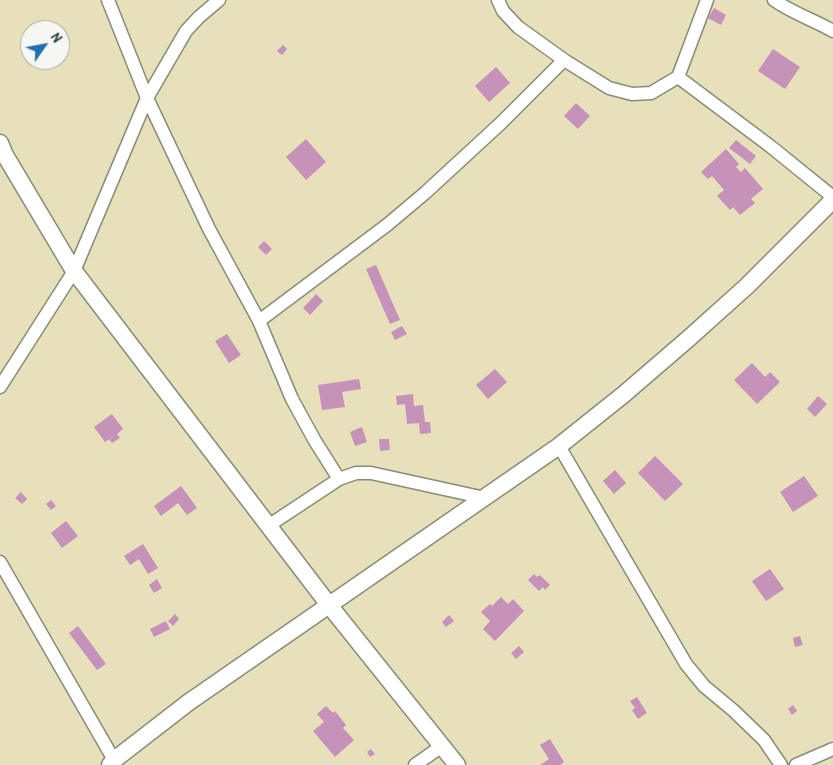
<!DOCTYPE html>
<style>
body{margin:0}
#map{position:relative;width:833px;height:765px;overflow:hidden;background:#e8dfbb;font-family:"Patrick Hand",sans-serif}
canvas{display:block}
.north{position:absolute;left:20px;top:20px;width:50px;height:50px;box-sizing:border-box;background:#f6f6f2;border:1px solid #a0aca6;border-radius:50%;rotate:57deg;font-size:14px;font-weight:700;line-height:20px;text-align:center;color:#1f3d34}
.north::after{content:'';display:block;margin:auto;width:18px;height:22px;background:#1f6fb2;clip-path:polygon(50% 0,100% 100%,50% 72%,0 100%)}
</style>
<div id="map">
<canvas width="833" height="765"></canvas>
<div class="north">N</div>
</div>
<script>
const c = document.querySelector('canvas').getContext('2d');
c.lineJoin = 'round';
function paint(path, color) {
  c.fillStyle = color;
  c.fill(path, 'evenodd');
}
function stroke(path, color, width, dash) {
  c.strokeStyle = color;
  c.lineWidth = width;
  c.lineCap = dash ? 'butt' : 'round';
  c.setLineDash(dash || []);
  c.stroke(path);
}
paint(new Path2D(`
 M714,8L726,15L721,25L708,18Z
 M283,45L287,49L282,55L277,51Z
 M773,49L800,67L785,89L758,71Z
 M496,67L510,83L489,102L475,86Z
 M576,103L590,116L578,129L564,116Z
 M306,139L326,162L306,180L286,157Z
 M736,140L756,156L750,164L729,148Z
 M726,149L739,164L736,167L741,172L745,168L763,189L751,199L755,203L740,215L733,207L730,210L717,196L724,190L712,176L708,179L701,172Z
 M264,241L272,249L266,255L258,247Z
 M376,265L400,320L390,324L366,269Z
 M316,294L323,301L310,315L303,308Z
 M402,326L407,334L395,340L391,332Z
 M227,334L241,355L229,363L215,341Z
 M752,363L765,377L770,372L780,382L757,404L734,380Z
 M495,369L507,382L488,399L476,385Z
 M359,379L361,389L342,392L345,407L322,410L318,385Z
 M413,394L414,406L423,405L425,422H430L431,433L420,434L419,423L407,424L405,404L397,405L396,396Z
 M818,396L827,404L815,417L807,409Z
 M112,414L123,429L117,434L120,438L112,443L109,439L105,442L94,427Z
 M362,427L367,442L355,446L350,432Z
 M379,439H389L390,450L380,451Z
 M655,456L683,484L665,501L638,473Z
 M615,470L626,483L614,494L603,481Z
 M804,476L818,496L793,512L780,492Z
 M181,486L197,508L187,515L178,503L161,516L154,506Z
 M21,492L27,499L22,504L15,498Z
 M51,500L56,506L51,510L46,504Z
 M66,521L78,536L62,548L51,533Z
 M143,544L158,568L148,574L139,559L130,565L124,556Z
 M770,569L784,589L766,601L752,581Z
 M534,574L537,577L540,575L550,585L545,590L543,587L539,591L528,580Z
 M157,579L162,588L154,593L149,585Z
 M501,597L508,604L513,599L524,611L495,641L483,629L490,621L481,612L490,604L492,606Z
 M175,614L179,619L173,626L168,621Z
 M449,615L454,621L446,627L442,622Z
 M166,621L170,629L154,637L150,629Z
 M78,626L106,664L97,670L69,633Z
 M800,636L803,645L795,647L793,638Z
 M519,646L524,652L516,659L511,653Z
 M637,697L647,713L638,719L632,710L635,708L630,701Z
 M793,705L797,711L792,715L788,709Z
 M326,706L333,713L335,711L346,725L343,728L354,740L335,757L313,731L324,722L317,714Z
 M550,739L564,762L560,765H540L549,759L540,745Z
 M371,749L375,754L370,757L367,752Z`), '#c692b9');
const minor = new Path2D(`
 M108,0L147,98L209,229L259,321L292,399L315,441L339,479
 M498,0L503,11L518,27L564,60L609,88L632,94L651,93L678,77L770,146L833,197
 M774,0C792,13 814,20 833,31
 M678,77L707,0
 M259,321L387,225L425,193L501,123L564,60
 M0,387L74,271L147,98L186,31L199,17L219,0
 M559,446L686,664L704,686L734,711L764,740L781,765
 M268,526L339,479L356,473H371L485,498
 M0,562L114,760
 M415,765L442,746
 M796,765L833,749`);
const tertiary = new Path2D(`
 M0,143L5,155L74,271L329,605L457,765
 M110,765L114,760L189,702L559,446L623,395L688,339L747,286L833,200`);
stroke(minor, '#848e78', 15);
stroke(tertiary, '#848e78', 19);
stroke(minor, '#fff', 12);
stroke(tertiary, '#fff', 16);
</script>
